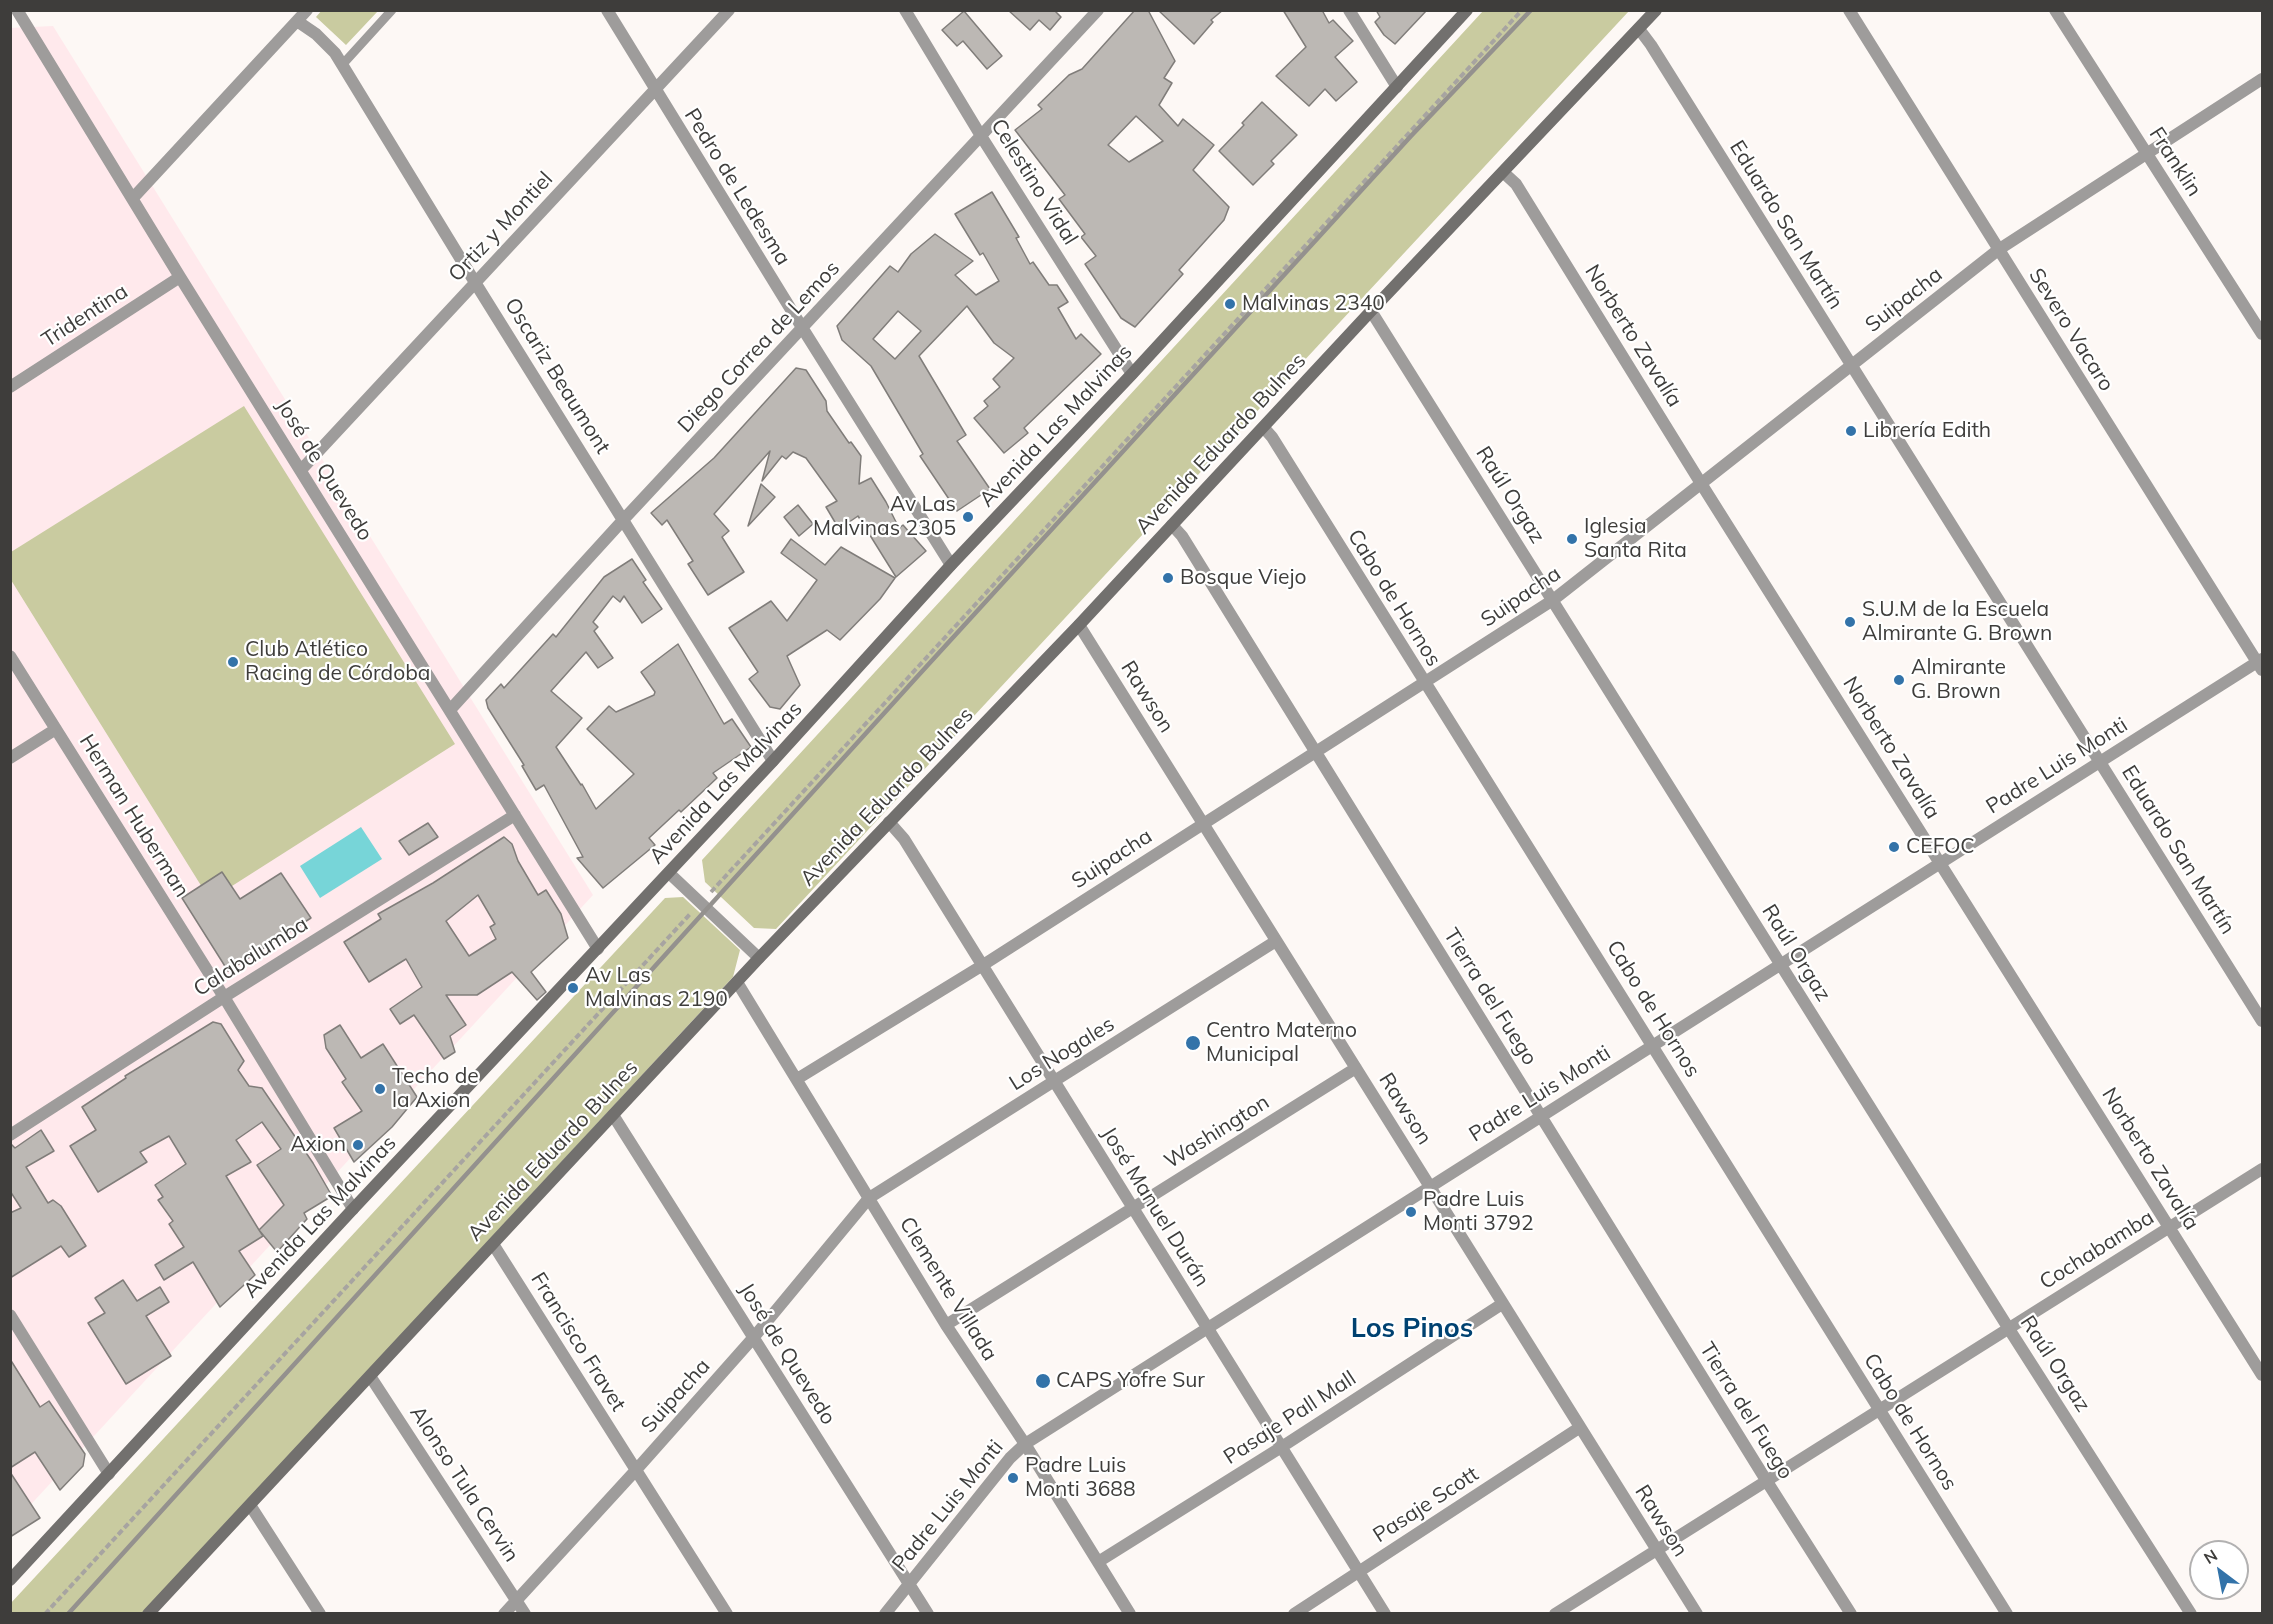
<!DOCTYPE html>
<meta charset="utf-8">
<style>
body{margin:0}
#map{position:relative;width:2273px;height:1624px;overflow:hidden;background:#fdf8f5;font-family:Mulish,sans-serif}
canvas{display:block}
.frame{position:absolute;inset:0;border:12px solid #3e3d3b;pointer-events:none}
.north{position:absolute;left:2189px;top:1540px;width:60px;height:60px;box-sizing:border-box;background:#fff;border:2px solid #b2b1b1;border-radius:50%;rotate:328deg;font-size:16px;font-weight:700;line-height:24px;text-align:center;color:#3e3d3b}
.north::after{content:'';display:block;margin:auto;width:21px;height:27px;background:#3373a9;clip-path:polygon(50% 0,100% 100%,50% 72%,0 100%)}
</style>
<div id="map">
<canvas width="2273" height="1624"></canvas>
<div class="frame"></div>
<div class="north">N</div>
</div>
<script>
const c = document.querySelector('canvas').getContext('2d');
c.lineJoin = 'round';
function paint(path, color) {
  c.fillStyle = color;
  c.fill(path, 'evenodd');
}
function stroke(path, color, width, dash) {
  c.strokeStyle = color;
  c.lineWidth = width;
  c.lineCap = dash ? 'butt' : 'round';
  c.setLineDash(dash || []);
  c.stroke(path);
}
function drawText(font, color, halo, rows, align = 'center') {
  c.font = font + ' Mulish,sans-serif';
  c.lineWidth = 4.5;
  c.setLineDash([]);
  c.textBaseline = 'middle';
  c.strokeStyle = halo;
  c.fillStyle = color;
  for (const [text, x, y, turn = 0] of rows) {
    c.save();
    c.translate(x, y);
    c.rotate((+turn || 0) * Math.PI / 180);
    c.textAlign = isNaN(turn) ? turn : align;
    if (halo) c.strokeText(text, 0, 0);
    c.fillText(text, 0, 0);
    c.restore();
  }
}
paint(new Path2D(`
 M53,26L593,895L11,1526L10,28Z`), '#ffe9ec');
paint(new Path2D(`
 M322,10H378V11L346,45L316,17Z
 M1483,11H1629L776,929L754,928L705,882L702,860Z
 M244,406L455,744L210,900L11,580V552Z
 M683,897L740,950L733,977L143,1613H11L10,1604L665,898Z`), '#c9cba0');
paint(new Path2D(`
 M361,827L382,859L320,898L300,866Z`), '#77d5d8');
const building = new Path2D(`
 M1008,10H1054L1061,17L1050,30L1039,20L1030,30Z
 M1135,10H1148L1175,61L1164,78L1172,83L1159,105L1178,126L1183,119L1214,145L1193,170L1229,207L1224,220L1179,270L1183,274L1135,327L1121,318L1085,264L1096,256L1081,237L1085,234L1059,199L1065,195L1015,130L1042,109L1038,105L1069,75L1082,69ZM1136,116L1163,141L1129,162L1108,145Z
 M1158,10H1223L1211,20L1213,22L1194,44Z
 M1283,10H1322L1329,23L1333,20L1353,41L1335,57L1357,82L1336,101L1325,89L1309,106L1276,76L1306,47Z
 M1376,10H1427L1395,44L1384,35L1375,22L1380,17Z
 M964,11L1002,56L987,69L963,41L957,46L942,30Z
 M1262,102L1297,135L1271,161L1274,164L1253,185L1219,151L1244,125L1242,123Z
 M992,192L1019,237L1016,238L1030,264L1033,262L1049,285H1057L1068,302L1058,308L1076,339L1081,334L1101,354L1024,428L1028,433L1004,453L974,418L988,406L984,401L1000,387L993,379L1014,358L994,343L967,306L919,356L966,435L957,441L990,489L957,511L920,456L923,454L871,366L842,340L837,326L890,266L898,272L911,254L935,234L973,261L955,275L976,295L999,281L983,253L980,255L955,214ZM898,311L921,331L895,359L873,339Z
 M796,368L806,370L826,401L827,411L849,443L851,442L861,456L859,484L871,478L886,502L899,528L903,525L926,551L896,577L858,516L839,529L826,507L837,501L806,458L793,452L786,459L782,456L762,481L770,451L714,514L729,531L722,537L744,572L708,595L688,564L693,561L667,520L662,525L651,513L714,458Z
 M761,484L775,497L748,526Z
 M798,505L813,524L799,536L784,517Z
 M791,539L825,565L841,547L895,578L880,599L840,640L827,630L787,656L800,685L780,709L770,707L749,679L758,672L729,628L771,601L787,621L817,580L781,553Z
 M632,559L646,580L643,582L662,609L642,623L624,596L620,602L613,596L593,622L598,627L594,631L613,658L598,668L586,652L551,691L582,718L556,747L581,785L582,784L596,809L634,774L587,729L609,706L616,712L654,695L655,692L641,672L678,644L724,724L732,719L751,747L713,773L717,778L681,812L679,810L649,838L655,845L603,888L577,858L583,857L544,785L536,790L522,766L524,765L488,708L486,700L501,684L504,688L553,634L556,637L604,577Z
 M428,823L438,837L409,855L399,841Z
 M504,837L512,844L518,861L538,895L546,890L561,914L568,938L531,972L546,992L537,1000L512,972L477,995H446L466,1025L450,1036L455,1052L444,1059L414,1015L400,1024L390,1009L422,987L406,959L369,982L344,942L381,919L378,914L433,883ZM478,895L495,924L490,927L496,939L469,956L446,921Z
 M222,872L240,899L281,873L311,918L228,971L182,898Z
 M213,1022L221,1024L244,1061L238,1070L249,1086L262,1088L313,1163L332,1196L304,1213L307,1219L277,1252L259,1230L263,1236L239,1251L255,1275L220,1307L193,1262L164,1280L155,1265L184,1247L169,1224L173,1221L158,1200L163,1197L155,1185L186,1164L169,1136L140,1152L147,1162L98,1192L70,1146L96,1130L82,1107L126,1078L125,1076ZM262,1122L281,1149L257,1165L284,1205L259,1230L226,1176L251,1162L236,1140Z
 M340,1025L361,1058L383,1044L417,1097L392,1127L354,1162L334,1128L362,1111L342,1082L346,1079L326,1048L324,1035Z
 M41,1130L54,1151L26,1167L48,1203L53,1200L61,1206L86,1246L69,1257L61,1246L10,1278V1213L21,1208L10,1191V1143L15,1148Z
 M123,1280L137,1301L160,1287L169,1302L146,1316L171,1356L126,1384L88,1323L105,1313L95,1298Z
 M10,1359L40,1407L49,1401L85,1454L83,1466L60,1490L35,1452L10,1468Z
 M10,1472L40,1518L10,1537Z`);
paint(building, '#bcb8b4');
stroke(building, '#807d7a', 1.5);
stroke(new Path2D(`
 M711,892L1522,10
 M45,1614L691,913`), '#a7a4a1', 4, [6, 3]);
stroke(new Path2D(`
 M342,65L392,10`), '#9e9c9b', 9);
stroke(new Path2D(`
 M17,10L180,277L598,949
 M607,10L803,329L951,565
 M905,10L981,136L1132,374
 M1349,10L1397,87
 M1849,10L2262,670
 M2055,10L2262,334
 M297,21L316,34L335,53L476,284L773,761
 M1639,29L1651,45L2262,1021
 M1504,173L1516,184L1702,485L2262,1375
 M133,198L307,10
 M1371,311L2009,1329L2191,1614
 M10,387L180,277
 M1264,428L1272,437L2007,1614
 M301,470L729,10
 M1172,525L1182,536L1766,1480L1851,1614
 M1079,625L1697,1614
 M10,656L224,997L353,1209
 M450,710L624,519L1098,10
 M10,758L56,729
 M889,822L904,839L1385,1614
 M669,873L759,958
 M737,982L946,1325L1025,1444L1130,1614
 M797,1079L983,965L1553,600L1998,250L2262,79
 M613,1115L928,1614
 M10,1135L224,997L515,815
 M493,1244L727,1614
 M10,1315L109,1474
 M946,1325L1356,1068
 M370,1376L525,1614
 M250,1505L320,1614
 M1098,1562L1280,1448L1502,1304
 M504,1614L636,1470L754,1337L869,1198L1276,941
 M885,1614L1010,1458L1025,1444L2262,659
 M1294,1614L1579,1428
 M1555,1614L2262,1169`), '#9e9c9b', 12);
stroke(new Path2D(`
 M10,1580L353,1209L773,761L951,565L1132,374L1467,10
 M148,1614L759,958L1079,625L1371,311L1656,10`), '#72706e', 12);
stroke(new Path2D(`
 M68,1614L916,678L1411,136L1531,10`), '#94918e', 4.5);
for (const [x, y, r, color] of [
 [1230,304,6,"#3373a9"],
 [1851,431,6,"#3373a9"],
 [968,517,6,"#3373a9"],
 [1572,539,6,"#3373a9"],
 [1168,578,6,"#3373a9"],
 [1850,622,6,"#3373a9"],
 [233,662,6,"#3373a9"],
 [1899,680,6,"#3373a9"],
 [1894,847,6,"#3373a9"],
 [573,988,6,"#3373a9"],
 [1193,1043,8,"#3373a9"],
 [380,1089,6,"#3373a9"],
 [358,1145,6,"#3373a9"],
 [1411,1212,6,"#3373a9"],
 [1043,1381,8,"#3373a9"],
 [1013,1478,6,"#3373a9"]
]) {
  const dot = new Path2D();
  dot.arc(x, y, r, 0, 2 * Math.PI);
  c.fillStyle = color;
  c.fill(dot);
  stroke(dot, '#fff', 2);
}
drawText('21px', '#3e3d3b', '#fff', [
 ["Franklin",2175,162,57],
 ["Celestino Vidal",1034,182,58],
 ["Pedro de Ledesma",737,187,58],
 ["Eduardo San Martín",1786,225,58],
 ["Ortiz y Montiel",501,227,-47],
 ["Suipacha",1904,300,-38],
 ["Tridentina",85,316,-33],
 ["Severo Vacaro",2071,330,58],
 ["Norberto Zavalía",1633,336,58],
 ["Diego Correa de Lemos",759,347,-47],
 ["Oscariz Beaumont",557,376,58],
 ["Avenida Las Malvinas",1056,426,-47],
 ["Avenida Eduardo Bulnes",1221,444,-47],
 ["José de Quevedo",324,470,58],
 ["Raúl Orgaz",1510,495,58],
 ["Suipacha",1521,597,-34],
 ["Cabo de Hornos",1394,598,58],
 ["Rawson",1147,697,58],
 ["Norberto Zavalía",1891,748,58],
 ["Padre Luis Monti",2057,766,-32],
 ["Avenida Las Malvinas",726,783,-47],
 ["Avenida Eduardo Bulnes",887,797,-46],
 ["Herman Huberman",134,816,58],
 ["Eduardo San Martín",2178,850,58],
 ["Suipacha",1112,859,-33],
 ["Raúl Orgaz",1796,953,58],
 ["Calabalumba",251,957,-32],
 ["Tierra del Fuego",1490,997,58],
 ["Cabo de Hornos",1653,1009,58],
 ["Los Nogales",1062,1054,-32],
 ["Padre Luis Monti",1540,1094,-32],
 ["Rawson",1405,1109,58],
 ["Washington",1217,1132,-32],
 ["Avenida Eduardo Bulnes",553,1151,-47],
 ["Norberto Zavalía",2150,1159,58],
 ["José Manuel Durán",1155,1207,58],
 ["Avenida Las Malvinas",320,1217,-47],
 ["Cochabamba",2097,1250,-32],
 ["Clemente Villada",948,1289,58],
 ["Francisco Fravet",578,1342,58],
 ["José de Quevedo",787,1354,58],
 ["Raúl Orgaz",2055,1364,57],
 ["Suipacha",676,1396,-48],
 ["Tierra del Fuego",1746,1411,58],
 ["Pasaje Pall Mall",1290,1418,-33],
 ["Cabo de Hornos",1910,1422,58],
 ["Alonso Tula Cervin",464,1484,57],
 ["Pasaje Scott",1426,1505,-33],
 ["Padre Luis Monti",948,1506,-51],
 ["Rawson",1661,1521,58]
]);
drawText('21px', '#3e3d3b', '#fff', [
 ["Malvinas 2340",1242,304],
 ["Librería Edith",1863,431],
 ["Av Las",956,505,"right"],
 ["Malvinas 2305",956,529,"right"],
 ["Iglesia",1584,527],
 ["Santa Rita",1584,551],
 ["Bosque Viejo",1180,578],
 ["S.U.M de la Escuela",1862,610],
 ["Almirante G. Brown",1862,634],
 ["Club Atlético",245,650],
 ["Racing de Córdoba",245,674],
 ["Almirante",1911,668],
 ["G. Brown",1911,692],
 ["CEFOC",1906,847],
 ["Av Las",585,976],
 ["Malvinas 2190",585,1000],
 ["Centro Materno",1206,1031],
 ["Municipal",1206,1055],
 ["Techo de",392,1077],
 ["la Axion",392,1101],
 ["Axion",346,1145,"right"],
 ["Padre Luis",1423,1200],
 ["Monti 3792",1423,1224],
 ["CAPS Yofre Sur",1056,1381],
 ["Padre Luis",1025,1466],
 ["Monti 3688",1025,1490]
], 'left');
drawText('bold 27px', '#004271', '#fff', [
 ["Los Pinos",1412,1329]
]);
</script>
